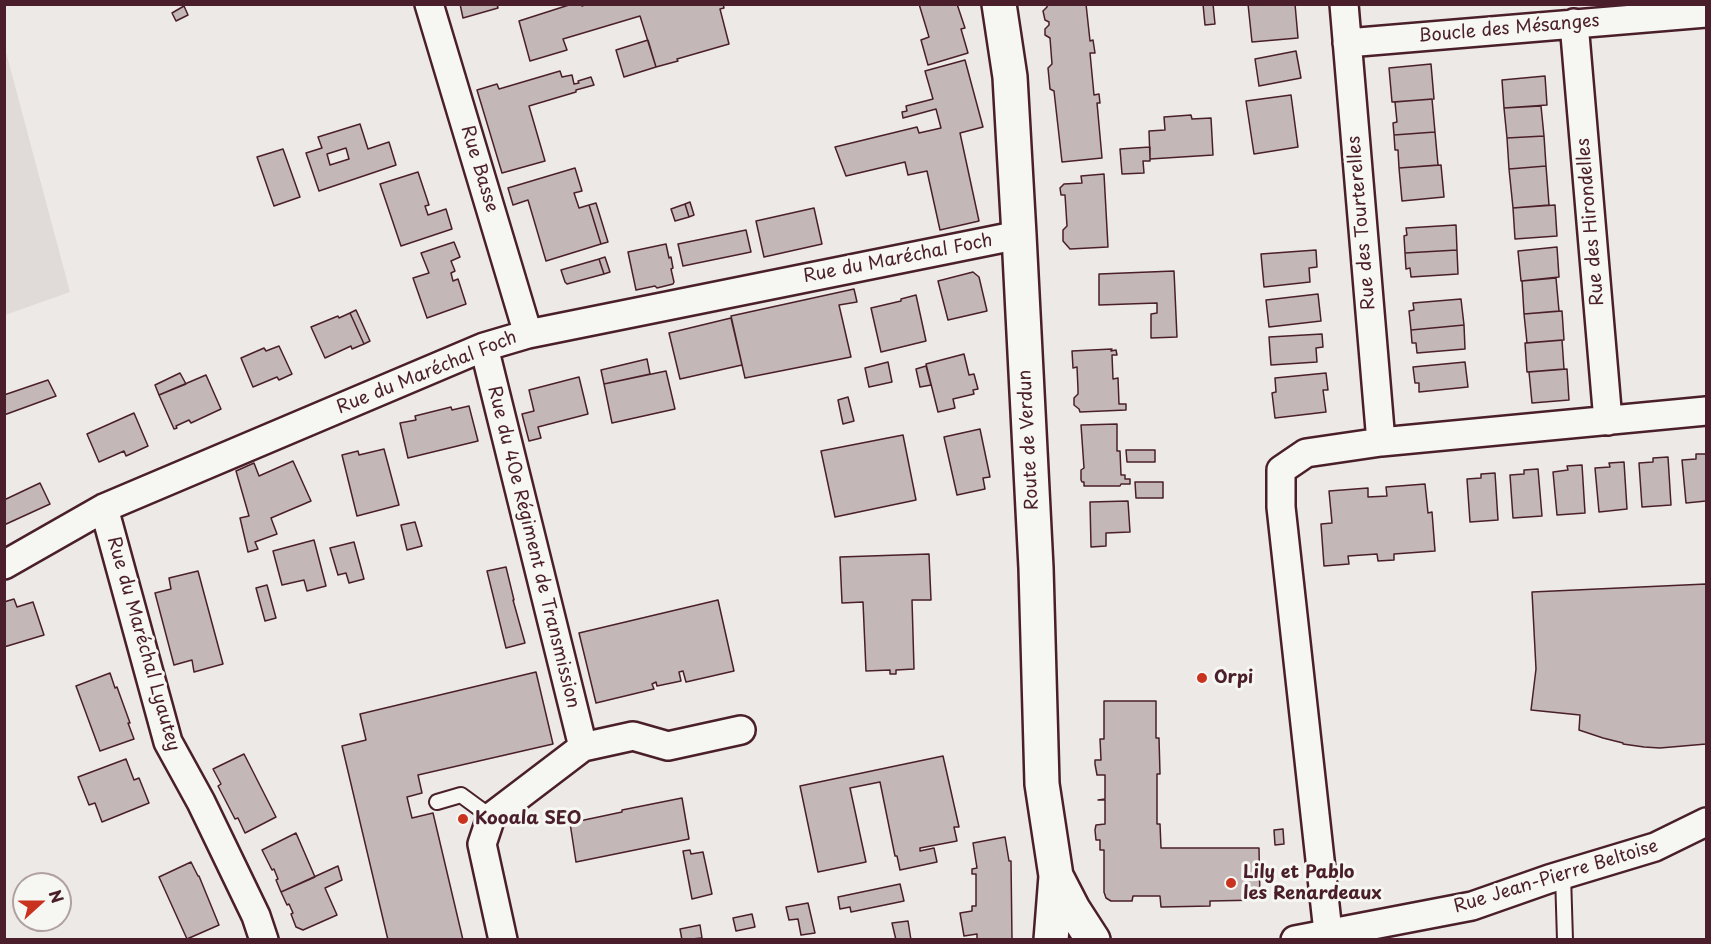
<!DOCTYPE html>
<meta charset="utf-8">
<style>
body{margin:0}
#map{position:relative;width:1711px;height:944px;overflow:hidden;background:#ece9e6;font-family:"Playpen Sans",sans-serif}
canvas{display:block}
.frame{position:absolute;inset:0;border:6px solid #4a1f2b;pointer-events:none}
.north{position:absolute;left:12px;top:872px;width:60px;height:60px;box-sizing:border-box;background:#f6f6f2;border:2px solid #b1a0a2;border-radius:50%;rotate:69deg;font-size:16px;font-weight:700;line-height:24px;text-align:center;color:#4a1f2b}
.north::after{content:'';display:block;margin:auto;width:21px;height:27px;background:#c8321e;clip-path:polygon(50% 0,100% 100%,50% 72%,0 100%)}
</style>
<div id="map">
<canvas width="1711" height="944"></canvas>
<div class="frame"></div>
<div class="north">N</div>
</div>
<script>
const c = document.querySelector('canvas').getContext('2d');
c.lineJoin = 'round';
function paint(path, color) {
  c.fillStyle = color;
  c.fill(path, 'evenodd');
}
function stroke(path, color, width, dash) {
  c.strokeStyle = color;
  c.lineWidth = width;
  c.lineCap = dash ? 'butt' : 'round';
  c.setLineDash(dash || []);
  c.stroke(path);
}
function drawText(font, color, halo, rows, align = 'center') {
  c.font = font + ' "Playpen Sans",sans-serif';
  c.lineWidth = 6;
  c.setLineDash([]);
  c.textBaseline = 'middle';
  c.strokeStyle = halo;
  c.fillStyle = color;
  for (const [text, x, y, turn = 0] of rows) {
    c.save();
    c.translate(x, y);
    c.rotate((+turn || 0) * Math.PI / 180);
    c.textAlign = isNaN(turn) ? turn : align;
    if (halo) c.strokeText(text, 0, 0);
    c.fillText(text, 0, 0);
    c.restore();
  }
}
paint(new Path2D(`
 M4,45L70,292L5,315H4Z`), '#e0dad8');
const building = new Path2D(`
 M460,4H497L498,8L463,18Z
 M572,4H582V6L587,4H723L724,8L720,9L729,44L677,59L678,61L656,67L640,16L563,39L567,50L530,61L519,21Z
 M919,4H957L965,28L961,29L968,53L928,65L921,40L929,37Z
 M1047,4H1086L1090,41L1093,40L1095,53H1090L1094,95L1099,94L1100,103H1097L1102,158L1062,162L1054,91L1050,89L1048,68L1052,64L1050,38L1045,35V29L1049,25V22L1045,20L1043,11L1047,7Z
 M1203,4H1213L1215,24L1205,25Z
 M1248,4H1295L1298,38L1252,42Z
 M184,6L188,15L176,21L172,13Z
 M648,40L656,67L624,77L616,50Z
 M1296,51L1301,78L1259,86L1255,59Z
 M965,60L983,127L960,133L979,221L940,230L927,171L908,175L905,162L846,176L835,147L917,127L919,133L941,128L936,109L903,118L902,112L907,111L906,106L933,99L925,71Z
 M1431,64L1434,99L1392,102L1389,68Z
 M560,71L562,77L572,75L574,84L579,83L578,81L591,77L594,85L576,90V92L529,106L545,161L502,173L477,90L497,84L499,89Z
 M1545,76L1547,105L1504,108L1502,80Z
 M1291,95L1298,147L1254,154L1246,101Z
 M1432,99L1435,132L1394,135L1393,123L1397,122L1395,102Z
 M1541,106L1544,136L1507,138L1504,108Z
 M1191,115L1192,119L1211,118L1213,155L1150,159L1149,131L1165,130L1164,117Z
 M360,124L368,149L389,142L396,165L319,191L306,153L322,148L318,137ZM346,148L349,159L330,165L327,154Z
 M1435,132L1438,165L1399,168L1398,150H1395L1394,135Z
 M1544,136L1546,166L1509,169L1507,138Z
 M1150,147V161H1143L1144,173L1122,174L1120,149Z
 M283,149L300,197L274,206L257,157Z
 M1441,165L1444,197L1402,201L1399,168Z
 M1546,166L1549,205L1513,208L1509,169Z
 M575,168L582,191L574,193L579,208L589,205L601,244L546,261L528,200L513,205L508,188Z
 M418,172L429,205L425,206L428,215L446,209L452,229L401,246L380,184Z
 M1104,174L1108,247L1070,249L1063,241V230L1067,226L1065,195H1061L1060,188L1064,184L1082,183L1081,176Z
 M690,202L694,215L689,217L685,204Z
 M596,203L608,242L601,244L589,205Z
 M685,204L689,217L675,221L671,209Z
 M1555,205L1557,236L1515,239L1513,208Z
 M814,208L822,244L764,257L756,221Z
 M1456,225L1457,250L1405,253L1404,236L1407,235L1406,228Z
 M746,230L751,252L683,266L678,244Z
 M454,242L460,257L451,261L455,271L451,273L453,281L458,279L466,304L427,318L413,278L429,273L421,253Z
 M666,244L669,258L671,257L673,268L671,269L674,282L673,284L657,288L655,286L636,290L628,252Z
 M1557,247L1559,277L1521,281L1518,251Z
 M1316,250L1317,267L1309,268L1310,282L1264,287L1261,254Z
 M1457,250L1458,274L1411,277L1410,268L1406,269L1405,253Z
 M605,257L610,272L604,274L599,259Z
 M599,259L604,274L567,284L565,282L561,270Z
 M1174,271L1177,337L1151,338V314L1157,313V303L1099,305V274Z
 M973,272L979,277L987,311L948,320L938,281Z
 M1556,278L1559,311L1524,314L1522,281Z
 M854,289L857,302L839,305L851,357L745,378L731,316Z
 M1318,294L1321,321L1269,327L1266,300Z
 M916,295L926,341L881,352L871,308L901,301V299Z
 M1461,299L1464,325L1411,330L1409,311L1414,310L1413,303Z
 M356,310L370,341L364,344L350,313Z
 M1562,311L1564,340L1527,343L1524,314Z
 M350,313L364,344L352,349L351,346L325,358L311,327L338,316L339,318Z
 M731,318L742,365L680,379L669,333Z
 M1464,325L1465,349L1417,353L1416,343H1412L1411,330Z
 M1322,334L1323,347L1316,348L1317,362L1271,365L1269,337Z
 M1562,340L1564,369L1527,372L1525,343Z
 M279,346L292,374L279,380L277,377L253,387L241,358L264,348L266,351Z
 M1112,349L1111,351L1116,350L1117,355H1112L1113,379L1118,378L1119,404H1126V410L1080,412L1079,409L1074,405V398L1078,394V389L1077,367L1073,368L1072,351Z
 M964,354L969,375L974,374L978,389L973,390L974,394L953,399L955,408L938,412L926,364Z
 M647,359L650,374L604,384L601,370Z
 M888,362L892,382L869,387L865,368Z
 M1465,362L1468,387L1419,392V383H1415L1413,367Z
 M926,366L931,385L920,387L916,369Z
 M1567,369L1569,400L1532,403L1529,372Z
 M666,371L675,409L612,423L604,384Z
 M180,373L186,384L159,395L155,385Z
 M1326,373L1328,390H1323L1326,412L1275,418L1272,393L1276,392L1275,378Z
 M206,375L221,409L191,423L189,420L176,426L177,428L174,429L159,395Z
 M579,377L588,414L538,427L541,438L529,441L522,414L534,411L529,390Z
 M48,380L56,396L4,415V395Z
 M848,397L854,421L843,424L838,400Z
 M469,406L478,441L408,458L400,423L416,420L415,416L451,407L452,410Z
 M134,413L148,446L126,456L124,451L99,462L87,434Z
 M1117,424V451H1120L1121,475H1125V479H1130V484H1121L1120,486H1084V482H1082L1081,480V470L1084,468L1081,425Z
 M980,429L990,477L983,478L985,489L957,495L944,437Z
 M903,435L916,500L835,517L821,451Z
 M384,449L399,505L357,516L342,455L358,451L359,455Z
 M1126,450H1155V462H1127Z
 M1696,454H1706V501L1686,503L1682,460L1696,459Z
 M1668,457L1671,505L1642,507L1639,463L1653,462V458Z
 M293,461L311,501L271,518L277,534L255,542L258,549L248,552L240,518L249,516L236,471L254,463L259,476Z
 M1624,462L1627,509L1599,512L1595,468L1610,467L1609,463Z
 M1582,465L1585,513L1557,515L1553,472L1568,470L1567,466Z
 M1538,469L1542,516L1513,518L1510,475L1524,474V470Z
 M1495,473L1498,520L1470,522L1467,479L1481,478V474Z
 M1135,482H1163V498H1136Z
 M40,483L50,504L4,525V500Z
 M1425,484L1428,513L1432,512L1435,551L1394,554V560L1378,561L1377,554L1348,556L1349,564L1324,566L1321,524L1332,523L1329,491L1368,488V497L1387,496L1386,487Z
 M1128,501L1130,532L1106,533V546L1091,547L1090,502Z
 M415,522L422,546L407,550L401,525Z
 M314,540L326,586L307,591L304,580L282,585L273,551Z
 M354,542L364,579L349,583L346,573L338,575L330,548Z
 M929,554L931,600H912L914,669L896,670V674H890V670L866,671L863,602L842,603L840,557Z
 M506,567L514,600H513L525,643L506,648L487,571Z
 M198,571L223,664L194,672L192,660L174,665L155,593L171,589L169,578Z
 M1706,584V744L1660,748L1644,747L1623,744V743L1603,738L1579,730L1580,715L1531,710L1536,669L1532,592Z
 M267,585L276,618L265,621L256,588Z
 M14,599L17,607L33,602L44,635L4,647V602Z
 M718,600L734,671L686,682L683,671L679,672L681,681L657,686L656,682L652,684L654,689L596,703L579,633Z
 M536,672L553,744L418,775L422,793L407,797L412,818L433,813L463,940H388L342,746L366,740L360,714Z
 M110,673L115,688L117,687L130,723H128L134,739L100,751L76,686Z
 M1104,701H1156V738H1159L1160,774H1157V824H1160L1161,848H1259L1260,900L1210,901V906L1161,907L1160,896H1133L1132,901H1111L1106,898L1104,892V850H1100V840H1096L1095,830L1096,825L1105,824V800H1098L1105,799V775H1097L1095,764V760H1101L1100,739H1104Z
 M244,754L276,817L245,833L238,818L235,819L218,786L221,784L213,769Z
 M943,756L959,827H954L957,841L920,848V851L934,848L937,862L900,870L897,856H895L880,782L850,788L866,862L818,872L800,786Z
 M126,759L134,780L139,778L149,803L102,822L95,803L89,805L78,777Z
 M682,798L689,839L576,862L570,823L622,812V810Z
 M1283,829L1284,844L1275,845L1274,830Z
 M296,833L315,877L281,892L276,880L278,879L274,869L272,870L262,850Z
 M1005,837L1009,861H1011L1012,940H977V934L964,936L960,913L972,911V906H976V874H972V869L977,868L973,843Z
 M690,850L691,854L703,852L712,894L692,899L683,851Z
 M191,862L198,876H199L219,925L187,939L159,877Z
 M338,866L342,880L325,888L337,915L303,930L296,927L291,914L293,913L289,904L287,905L281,892Z
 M900,884L904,901L851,912L850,907L840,909L838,897Z
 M808,903L815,933L801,935L798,919L789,920L786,907Z
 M752,914L755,927L736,931L733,918Z
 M908,921L911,940H896L892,923Z
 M700,925L702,938L682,940L680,929Z`);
paint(building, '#c4b7b7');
stroke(building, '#4a1f2b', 1.5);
const service = new Path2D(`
 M437,802L461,795L491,817
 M1563,875L1565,940`);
const minor = new Path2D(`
 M429,4L528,334
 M1344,4L1381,442
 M1574,23L1608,421
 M1347,43L1706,13
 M484,347L583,747L491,817L482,844L503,940
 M104,508L168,742L201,802L256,916L264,940
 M4,565L104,508L484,347L528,334L1019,235
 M583,747L633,736L668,746L741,730
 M1328,932L1281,507V470L1306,453L1381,442L1706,411
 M1295,940L1472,906L1549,879L1655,847L1706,822`);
const secondary = new Path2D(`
 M999,4L1010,77L1019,235L1036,568L1042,784L1056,876L1051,940
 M1056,876L1073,909L1093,940`);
stroke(service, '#4a1f2b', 18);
stroke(minor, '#4a1f2b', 32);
stroke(secondary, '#4a1f2b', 38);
stroke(service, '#f6f6f2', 14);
stroke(minor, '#f6f6f2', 27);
stroke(secondary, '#f6f6f2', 33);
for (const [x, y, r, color] of [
 [1202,678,6,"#c8321e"],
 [463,819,6,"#c8321e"],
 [1231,883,6,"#c8321e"]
]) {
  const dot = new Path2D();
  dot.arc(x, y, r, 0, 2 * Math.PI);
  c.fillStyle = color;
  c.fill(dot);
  stroke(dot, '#f6f6f2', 2);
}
drawText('18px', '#4a1f2b', '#f6f6f2', [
 ["Boucle des Mésanges",1509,29,-5],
 ["Rue Basse",479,169,73],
 ["Rue des Hirondelles",1591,222,-95],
 ["Rue des Tourterelles",1362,223,-95],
 ["Rue du Maréchal Foch",898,259,-11],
 ["Rue du Maréchal Foch",427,373,-22],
 ["Route de Verdun",1029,440,-93],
 ["Rue du 40e Régiment de Transmission",533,547,76],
 ["Rue du Maréchal Lyautey",143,644,74],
 ["Rue Jean-Pierre Beltoise",1556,877,-17]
]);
drawText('bold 18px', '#4a1f2b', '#f6f6f2', [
 ["Orpi",1214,678],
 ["Kooala SEO",475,819],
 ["Lily et Pablo",1243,873],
 ["les Renardeaux",1243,894]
], 'left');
</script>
